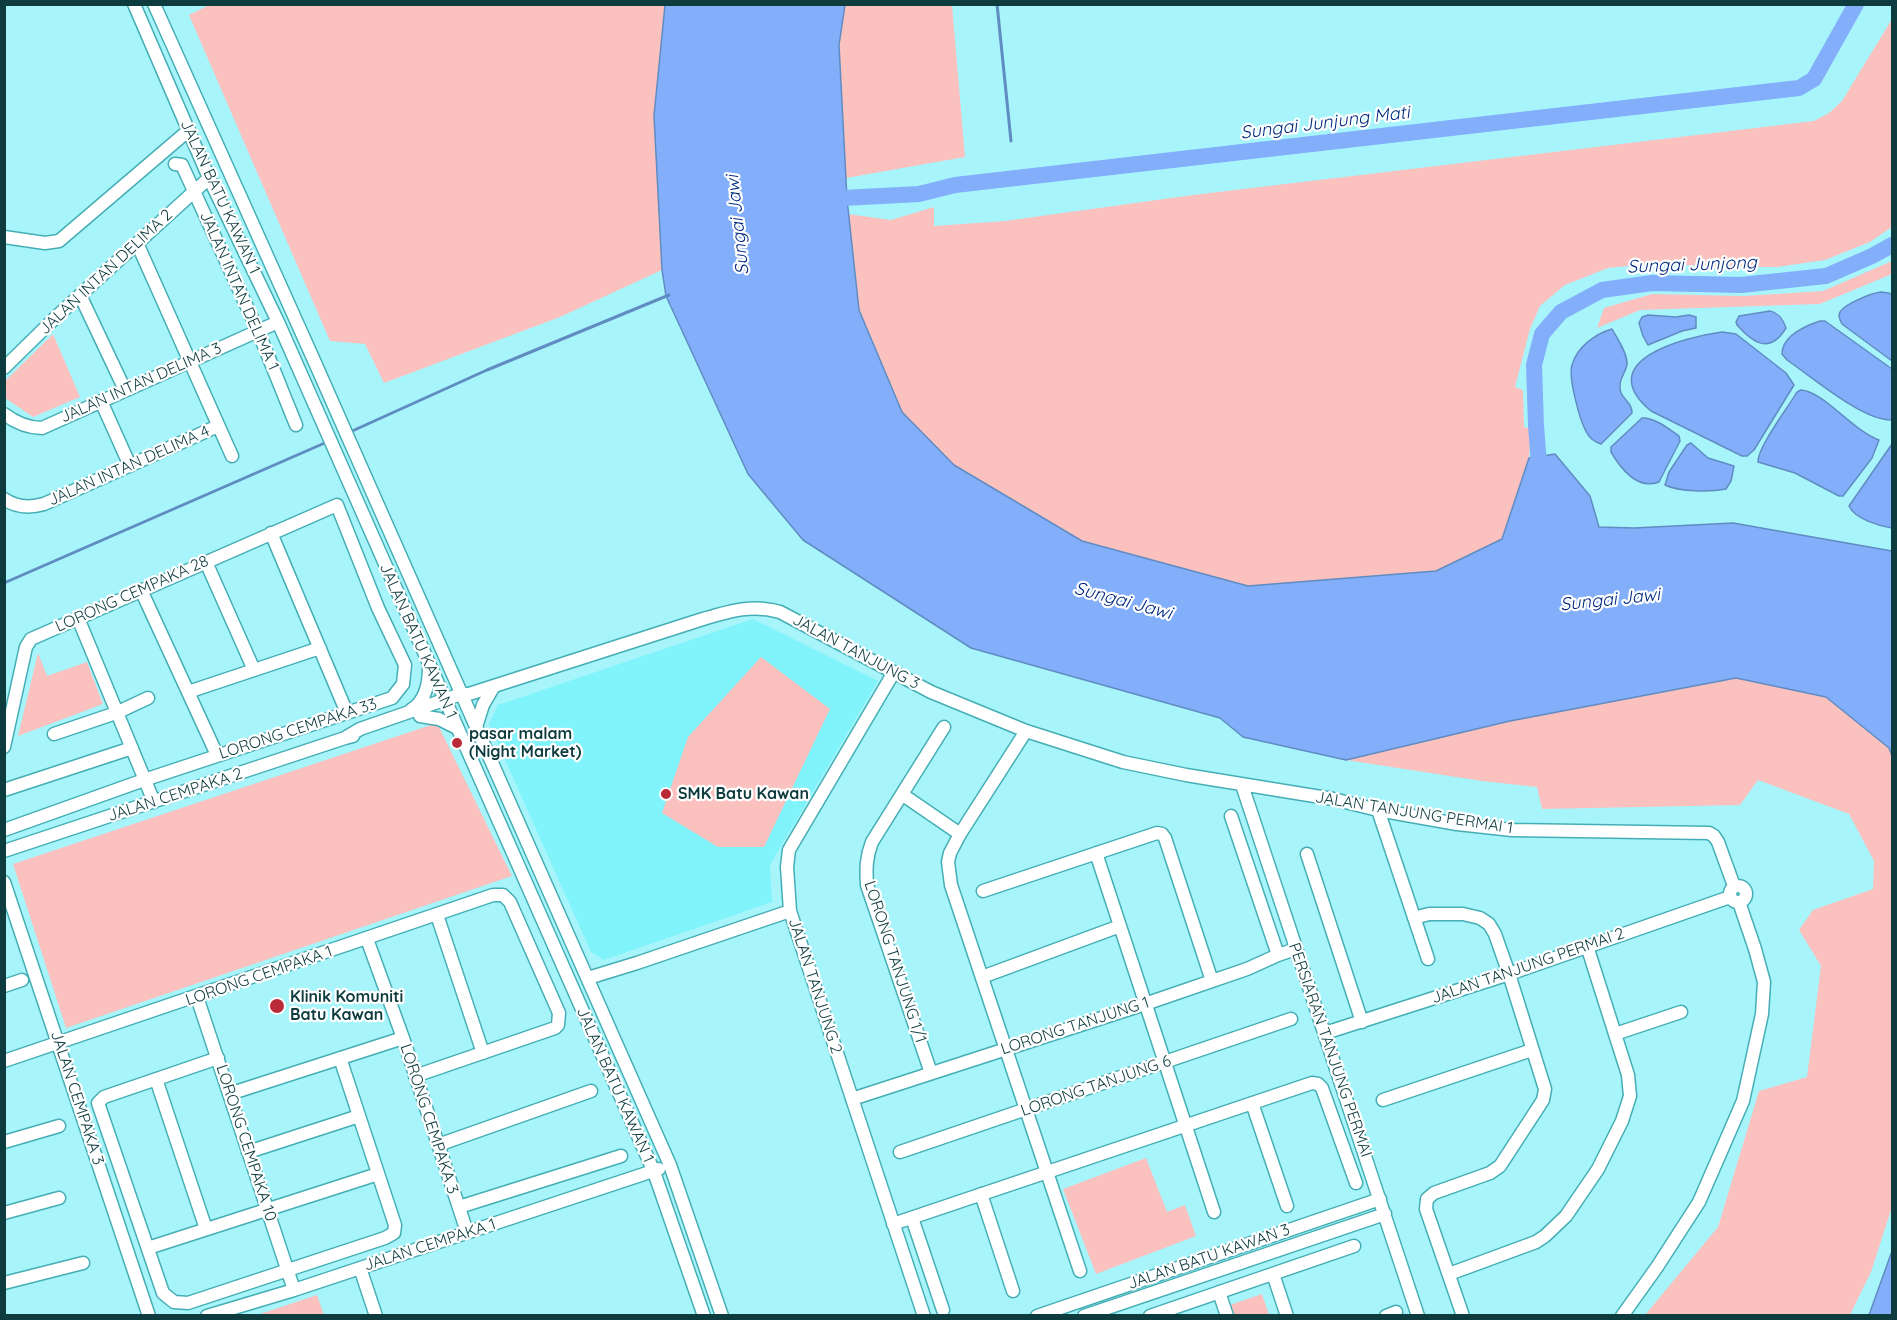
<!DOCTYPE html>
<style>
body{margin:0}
#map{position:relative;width:1897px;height:1320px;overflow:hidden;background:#a7f5fb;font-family:Quicksand,sans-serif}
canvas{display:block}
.frame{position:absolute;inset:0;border:6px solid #0e3b3e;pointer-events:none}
</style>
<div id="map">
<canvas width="1897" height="1320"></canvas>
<div class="frame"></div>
</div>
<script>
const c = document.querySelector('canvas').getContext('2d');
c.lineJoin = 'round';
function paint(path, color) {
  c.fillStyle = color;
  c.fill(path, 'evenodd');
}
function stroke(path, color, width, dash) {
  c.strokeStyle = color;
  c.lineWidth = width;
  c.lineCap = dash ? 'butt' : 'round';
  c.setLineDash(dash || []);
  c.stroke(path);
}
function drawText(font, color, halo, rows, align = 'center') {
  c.font = font + ' Quicksand,sans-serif';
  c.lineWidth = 4.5;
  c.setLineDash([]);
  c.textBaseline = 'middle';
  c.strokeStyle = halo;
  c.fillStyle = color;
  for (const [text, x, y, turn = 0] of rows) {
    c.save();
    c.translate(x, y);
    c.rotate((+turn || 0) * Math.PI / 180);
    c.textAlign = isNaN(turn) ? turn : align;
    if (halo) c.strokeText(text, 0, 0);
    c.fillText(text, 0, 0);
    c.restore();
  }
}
paint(new Path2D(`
 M753,619L878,681L770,865L772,902L604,960L591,952L489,724L498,705Z`), '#80f3fb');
paint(new Path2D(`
 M211,4L665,5L654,116L662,270L560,317L384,383L365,344L330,341L189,15Z
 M845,5H952L965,157L846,178L839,45Z
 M1892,19V227L1870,242L1825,260L1777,267H1714L1659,263L1608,268L1565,285L1540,306L1530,329L1515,387L1523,390L1524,427L1531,429L1529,458L1502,539L1436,571L1248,586L1082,541L954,465L902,412L859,311L848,214L891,220L934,207V226L1005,221L1193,195L1814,121L1829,113L1842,101Z
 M1892,261V274L1820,304L1640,310L1597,328L1604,308L1652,294L1743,296L1823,291Z
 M53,334L80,397L33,417L5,398V381Z
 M38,653L47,676L87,662L103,704L18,736Z
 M761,657L830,709L764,847H718L662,813L688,737Z
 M1736,678L1826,697L1889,748L1892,756V1207L1871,1272L1850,1315H1645L1718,1227L1759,1091L1807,1077L1821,966L1799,930L1813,910L1873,889L1874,861L1849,814L1758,780L1740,805L1542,809L1537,787L1482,781L1346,760L1510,721Z
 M437,723L512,876L66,1028L13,864Z
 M1146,1158L1167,1212L1185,1205L1196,1236L1096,1274L1063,1189Z
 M1262,1294L1269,1315H1234L1230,1305Z
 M317,1295L324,1315H257Z`), '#fac1bf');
const water = new Path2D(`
 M665,5H845L839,45L847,199L859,310L902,412L954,465L1082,541L1248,586L1436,571L1502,539L1529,458L1555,454L1590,496L1599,527L1634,528L1733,523L1892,551V756L1889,748L1826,697L1736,678L1510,721L1346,760L1243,737L1220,718L971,648L803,540L748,474L666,296L662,270L654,116Z
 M1881,292L1889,293L1892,295V361L1842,324C1841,322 1839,317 1839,315C1840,305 1872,293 1881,292Z
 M1770,311C1779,313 1783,319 1786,328C1770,354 1754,344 1737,325L1736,322L1739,316Z
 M1648,315L1676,317L1689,315L1696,317V328L1682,331L1648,345L1643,336L1639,323L1642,317Z
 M1820,321H1825L1892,369V420C1863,421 1812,377 1787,360L1782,354C1782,336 1805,326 1820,321Z
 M1612,329C1617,338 1628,354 1627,365C1625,374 1617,381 1621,393C1625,401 1632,403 1632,413L1601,444C1595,442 1590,439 1587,433C1580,422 1568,377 1572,365C1577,347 1595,334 1612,329Z
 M1722,332L1736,334L1786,373L1794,385L1754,450L1747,456H1742L1651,411C1591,361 1684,337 1722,332Z
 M1801,390C1823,391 1853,431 1879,440L1872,458L1843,496H1839L1795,473L1758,462C1757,448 1789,406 1797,392Z
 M1642,418C1654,417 1669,429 1679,436L1680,441L1659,482C1638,490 1621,469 1611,452V447Z
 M1691,443L1708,458L1734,466L1731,481L1726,489C1711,492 1679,492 1665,485L1669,472L1687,445Z
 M1892,444V528C1879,526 1855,519 1849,506Z
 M1892,1251V1315H1869Z`);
paint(water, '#83aefa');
stroke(water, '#608cc2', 1.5);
stroke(new Path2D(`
 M997,4L1011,141
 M350,432L487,370L669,295
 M4,583L327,442`), '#608cc2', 3);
stroke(new Path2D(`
 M824,199L919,194L955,185L1799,88L1814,79L1856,4
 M1540,477L1536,426L1534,365L1542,334L1561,312L1602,290L1652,283L1741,285L1826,276L1872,256L1892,245`), '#83aefa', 16);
const minor = new Path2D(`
 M134,4L209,178L278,322L654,1172L704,1316
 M154,4L312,356L670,1165L722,1316
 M175,164L182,165L258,331L296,425
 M4,237L45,243L59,241L189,130
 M137,243L232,456
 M80,295L125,390
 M4,368L55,318L209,178
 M101,401L130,466
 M4,414C16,423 27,428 42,428L278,322
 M4,499C17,508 30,508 44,504L218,426
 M271,533L347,713
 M206,562L254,670
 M141,590L217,755
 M78,618L154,802
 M894,672L789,850L787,867L790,911L924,1316
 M188,692L320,648
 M411,710C426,701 429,684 429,667
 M420,716L439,719L457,728
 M476,727L483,705L494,686
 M1026,731L960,834L950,853L948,862L951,885L1080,1271
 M54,734L116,713L148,698
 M345,738L360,729L461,694H469L703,619C730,611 752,604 780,612L931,692L1026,731L1123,762L1186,775L1333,799L1378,810L1457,824L1512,830L1709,833L1714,836L1718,842L1734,886
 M4,747L26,647L31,639L337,505L378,608L405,665L403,684L392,698L144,780L4,830
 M1242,785L1418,1316
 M4,790L132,748
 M903,795L960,834
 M1378,810L1428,959
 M1231,816L1278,955
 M4,851L345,738L353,736
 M1096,853L1214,1212
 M1307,854L1362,1022
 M4,882L149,1316
 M1730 894a8 8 0 1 1 16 0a8 8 0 1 1-16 0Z
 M983,891L1157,833L1162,834L1165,838L1212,981
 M437,915L483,1053
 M1414,918L1429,914H1463L1480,918L1489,924L1495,934L1509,974L1545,1089L1543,1100L1500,1166L1490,1173L1434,1193L1427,1199L1426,1209L1463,1316
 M367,939L403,1038L467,1232
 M982,977L1120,926
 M588,978L637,963L790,911
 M4,986L22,980
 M197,997L294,1290
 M1325,1033L1509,974L1730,897
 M1615,1034L1681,1012
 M218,1058L104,1097L98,1103L163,1293L174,1302L188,1303L385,1238L394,1233L395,1225L340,1058
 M4,1061L493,895H503L510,902L559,1013L558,1025L555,1028L415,1076
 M931,1073L867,885C866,869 866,857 872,842L944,727
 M156,1079L206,1229
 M229,1094L403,1038
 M852,1099L1145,1004L1247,969L1278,955L1296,949
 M1383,1100L1532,1050
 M1252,1103L1287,1206
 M4,1142L59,1126
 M438,1145L591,1091
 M248,1152L359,1116
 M900,1152L1291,1019
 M981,1194L1013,1291
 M459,1207L621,1156
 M4,1213L59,1198
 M912,1218L943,1310
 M893,1224L1312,1083L1318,1084L1322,1088L1356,1183
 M148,1248L378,1174
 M360,1268L376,1316
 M1273,1274L1287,1316
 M1449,1274L1536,1242L1545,1236L1566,1216L1598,1169L1622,1121L1630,1096L1628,1075L1587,946
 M4,1283L83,1263
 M1219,1292L1227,1316
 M207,1316L294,1290L659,1169
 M1037,1316L1380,1199
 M1084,1316L1385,1214
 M1150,1316L1354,1246
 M1386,1316L1396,1312
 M1622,1316L1657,1267L1699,1202L1743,1101L1762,1014L1764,982L1755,949L1739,902`);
stroke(minor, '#45aeb5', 15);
stroke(minor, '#fff', 12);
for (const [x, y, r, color] of [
 [457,743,6,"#bb2a38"],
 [666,794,6,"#bb2a38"],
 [277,1006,8,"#bb2a38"]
]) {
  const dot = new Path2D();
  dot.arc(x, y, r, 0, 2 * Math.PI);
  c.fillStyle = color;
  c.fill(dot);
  stroke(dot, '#fff', 2);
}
drawText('16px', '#0e3b3e', '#fff', [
 ["JALAN BATU KAWAN 1",220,197,65],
 ["JALAN INTAN DELIMA 2",106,272,-43],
 ["JALAN INTAN DELIMA 1",239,291,66],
 ["JALAN INTAN DELIMA 3",141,383,-24],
 ["JALAN INTAN DELIMA 4",129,466,-24],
 ["LORONG CEMPAKA 28",132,594,-24],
 ["JALAN BATU KAWAN 1",418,641,66],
 ["JALAN TANJUNG 3",856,652,28],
 ["LORONG CEMPAKA 33",298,729,-18],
 ["JALAN CEMPAKA 2",175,795,-18],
 ["JALAN TANJUNG PERMAI 1",1414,813,9],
 ["LORONG TANJUNG 1/1",895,962,72],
 ["JALAN TANJUNG PERMAI 2",1528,966,-19],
 ["LORONG CEMPAKA 1",259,976,-19],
 ["JALAN TANJUNG 2",815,986,72],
 ["LORONG TANJUNG 1",1075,1026,-18],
 ["PERSIARAN TANJUNG PERMAI",1330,1050,71],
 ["JALAN BATU KAWAN 1",615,1085,66],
 ["LORONG TANJUNG 6",1096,1086,-19],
 ["JALAN CEMPAKA 3",77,1098,72],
 ["LORONG CEMPAKA 3",429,1119,72],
 ["LORONG CEMPAKA 10",246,1143,72],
 ["JALAN CEMPAKA 1",430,1245,-18],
 ["JALAN BATU KAWAN 3",1209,1257,-19]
]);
drawText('bold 16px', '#0e3b3e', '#fff', [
 ["pasar malam",469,734],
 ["(Night Market)",469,752],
 ["SMK Batu Kawan",678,794],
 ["Klinik Komuniti",290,997],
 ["Batu Kawan",290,1015]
], 'left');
drawText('italic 18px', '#002a7f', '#fff', [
 ["Sungai Junjung Mati",1325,123,-7],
 ["Sungai Jawi",738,225,-96],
 ["Sungai Junjong",1692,265,-2],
 ["Sungai Jawi",1610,600,-6],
 ["Sungai Jawi",1123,601,15]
]);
</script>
